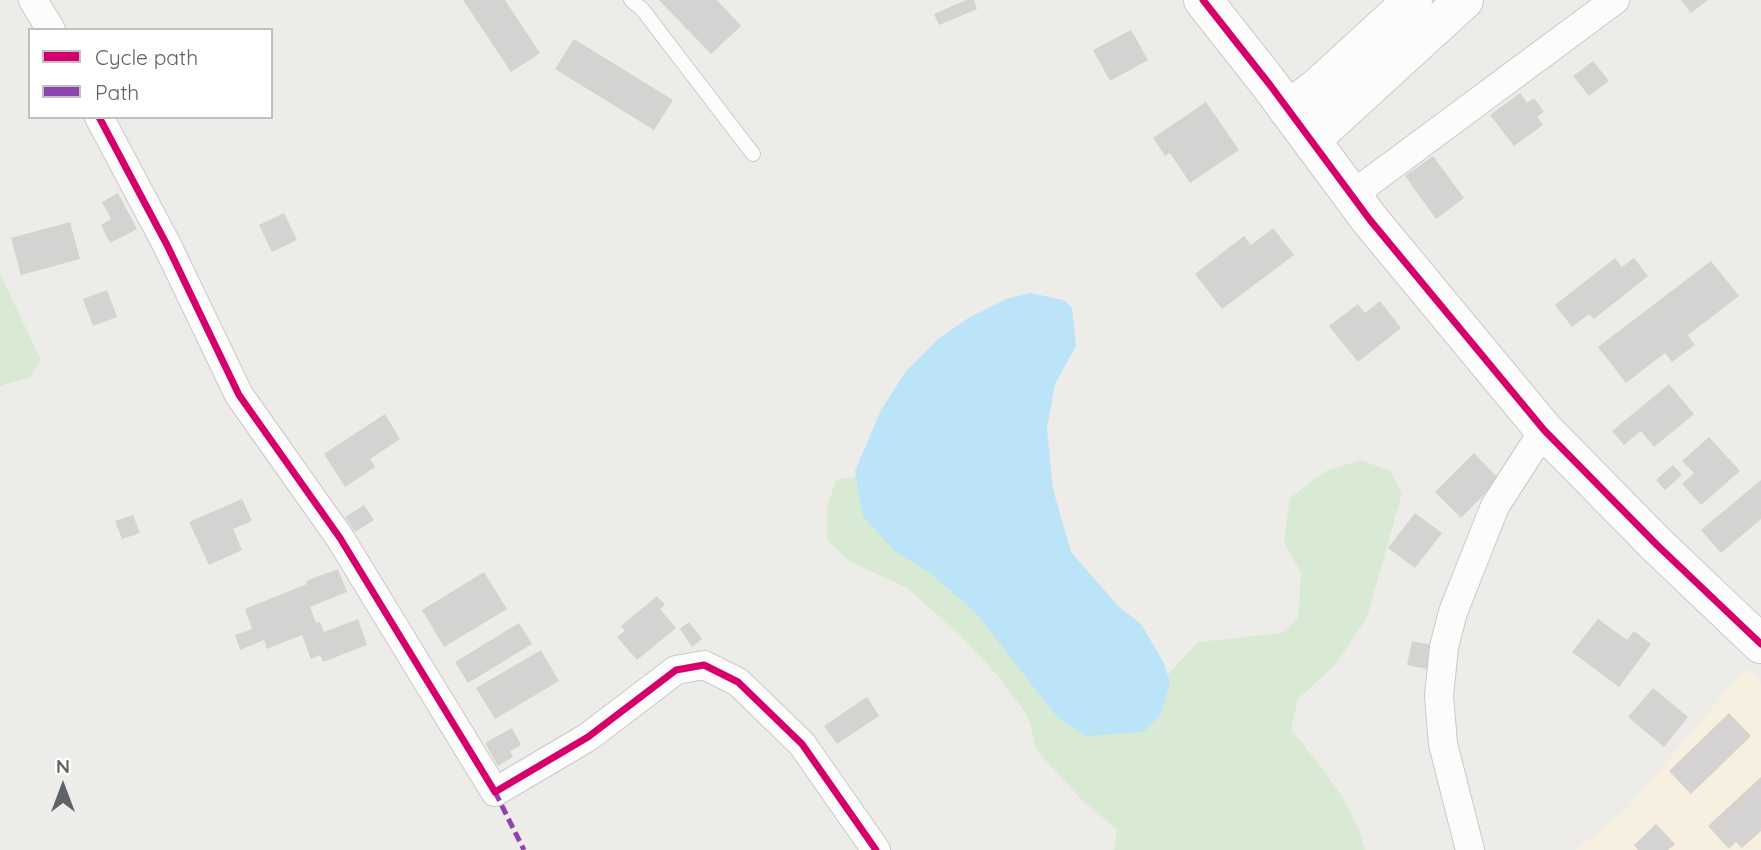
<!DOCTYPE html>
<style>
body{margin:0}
#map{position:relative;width:1761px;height:850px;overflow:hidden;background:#eeece8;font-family:Quicksand,sans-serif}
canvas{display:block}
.legend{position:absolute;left:28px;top:28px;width:245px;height:91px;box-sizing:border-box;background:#fff;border:2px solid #bec0c2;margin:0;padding:9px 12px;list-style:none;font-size:21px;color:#5d6267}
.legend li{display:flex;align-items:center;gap:14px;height:35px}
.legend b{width:35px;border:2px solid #bec0c2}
.north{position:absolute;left:28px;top:752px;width:70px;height:70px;-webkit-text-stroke:5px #fff;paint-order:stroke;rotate:0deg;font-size:19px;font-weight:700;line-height:28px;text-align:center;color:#5d6267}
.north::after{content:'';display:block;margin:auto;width:24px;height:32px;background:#5d6267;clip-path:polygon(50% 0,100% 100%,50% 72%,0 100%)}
</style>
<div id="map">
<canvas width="1761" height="850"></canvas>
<ul class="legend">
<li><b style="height:9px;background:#d6006c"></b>Cycle path</li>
<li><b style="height:9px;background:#8e44ad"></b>Path</li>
</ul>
<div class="north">N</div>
</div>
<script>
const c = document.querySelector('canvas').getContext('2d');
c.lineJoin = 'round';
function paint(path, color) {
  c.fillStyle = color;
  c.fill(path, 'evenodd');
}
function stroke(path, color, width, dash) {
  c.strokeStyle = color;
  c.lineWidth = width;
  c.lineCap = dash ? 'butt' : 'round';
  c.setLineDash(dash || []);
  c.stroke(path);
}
paint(new Path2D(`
 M1746,668L1761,683V850H1576L1627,809Z`), '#f7f0e1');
paint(new Path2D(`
 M0,274L41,360L30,377L0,386Z
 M1361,460L1390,471L1402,493L1367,617L1336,664L1298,699L1291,729C1320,766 1354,803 1365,850H1114L1117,830L1082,800L1037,751L1028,717L998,676L960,635L907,588L849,561L827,540V507L836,480L898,469L1143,701L1198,642L1282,633L1298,618L1301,573L1284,542L1290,498L1326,471Z`), '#d8ead3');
paint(new Path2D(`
 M1030,293L1064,300L1072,308L1076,346L1055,384L1047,428L1053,489L1071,552L1119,607L1141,624L1164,663L1170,684L1160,716L1143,732L1086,736L1058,718L975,612L930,573L896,552L863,517L855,471L881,410L906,371L938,339L970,317L1009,298Z`), '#bce4f8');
paint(new Path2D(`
 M463,0H505L540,53L511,72Z
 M659,0H717L741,26L711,54Z
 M966,0H974L977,9L939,25L934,14Z
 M1681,0H1708L1691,13Z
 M1131,30L1148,60L1110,81L1093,50Z
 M574,39L673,100L654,130L555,69Z
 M1593,61L1609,81L1589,96L1573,76Z
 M1520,93L1527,103L1534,98L1544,112L1537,117L1543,125L1514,146L1490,115Z
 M1206,102L1239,150L1190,183L1170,153L1165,156L1153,138Z
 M1433,156L1464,198L1436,219L1405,176Z
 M118,193L137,229L110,243L101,225L111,219L102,202Z
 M284,213L297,240L272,252L259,225Z
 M70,222L80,259L21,275L11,238Z
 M1273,228L1294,255L1222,309L1195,274L1244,236L1251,245Z
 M1615,258L1622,267L1634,258L1648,276L1594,319L1589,314L1572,327L1555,305Z
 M1711,261L1739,296L1688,335L1695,345L1672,362L1665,353L1626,383L1598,347Z
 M107,290L117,317L93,326L83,299Z
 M1380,301L1401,328L1358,362L1329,326L1358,304L1365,313Z
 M1669,384L1694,414L1654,447L1641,431L1624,445L1612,431Z
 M385,414L400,439L370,459L375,467L345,487L324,454Z
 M1709,437L1740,471L1701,505L1682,484L1694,473L1682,461Z
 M1474,453L1499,479L1461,518L1435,492Z
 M1673,465L1682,475L1665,490L1656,480Z
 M1761,480V519L1721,553L1701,530Z
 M242,499L252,521L233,529L242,550L209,565L189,522Z
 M364,505L374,520L355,532L345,517Z
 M1415,513L1442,533L1415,568L1388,548Z
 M133,515L140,533L122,539L115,521Z
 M338,569L347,592L310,607L316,623L320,622L324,632L358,619L367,645L323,662L320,655L311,659L302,635L267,649L264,640L240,650L235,635L252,629L245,609L307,584L306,581Z
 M484,572L507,609L444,647L422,610Z
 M657,596L665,605L660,609L676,628L637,660L617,637L625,631L621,626Z
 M1598,619L1627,640L1634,631L1651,644L1619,687L1572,652Z
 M689,622L702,639L692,647L680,629Z
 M519,623L532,644L468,683L455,662Z
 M1412,641L1432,645L1427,669L1407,665Z
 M541,650L559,681L495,719L476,688Z
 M1653,688L1688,717L1664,747L1628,717Z
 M867,697L879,716L837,744L824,726Z
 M1729,713L1751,736L1691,794L1669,771Z
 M512,728L521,745L510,751L513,757L498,766L485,743Z
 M1761,777V831L1742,848L1736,842L1729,849L1708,826Z
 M1656,824L1675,844L1668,850H1638L1634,845Z`), '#d4d3d1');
const lane = new Path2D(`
 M631,0L642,9L753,154`);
const street = new Path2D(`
 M33,0L51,30
 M99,117L167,245L239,395L340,538L495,792L588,737L676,670L704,665L738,682L802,744L876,850
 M1352,195L1615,0
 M1470,850L1443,744L1439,696L1444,647L1453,612L1495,506L1544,430`);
const secondary = new Path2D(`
 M1203,0L1270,85L1370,220L1544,430L1657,545L1761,644
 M1288,110L1318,87L1413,0
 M1311,140L1464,0`);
stroke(lane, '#c9c9c9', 16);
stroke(street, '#c9c9c9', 30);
stroke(secondary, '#cacaca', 40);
stroke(lane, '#fcfcfc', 14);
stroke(street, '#fcfcfc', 28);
stroke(secondary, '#fcfcfc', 38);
stroke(new Path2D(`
 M495,792L524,850`), '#8e44ad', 5, [10, 5]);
stroke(new Path2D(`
 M1203,0L1270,85L1370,220L1544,430L1657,545L1761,644
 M99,117L167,245L239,395L340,538L495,792L588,737L676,670L704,665L738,682L802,744L876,850`), '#d6006c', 7);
</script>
